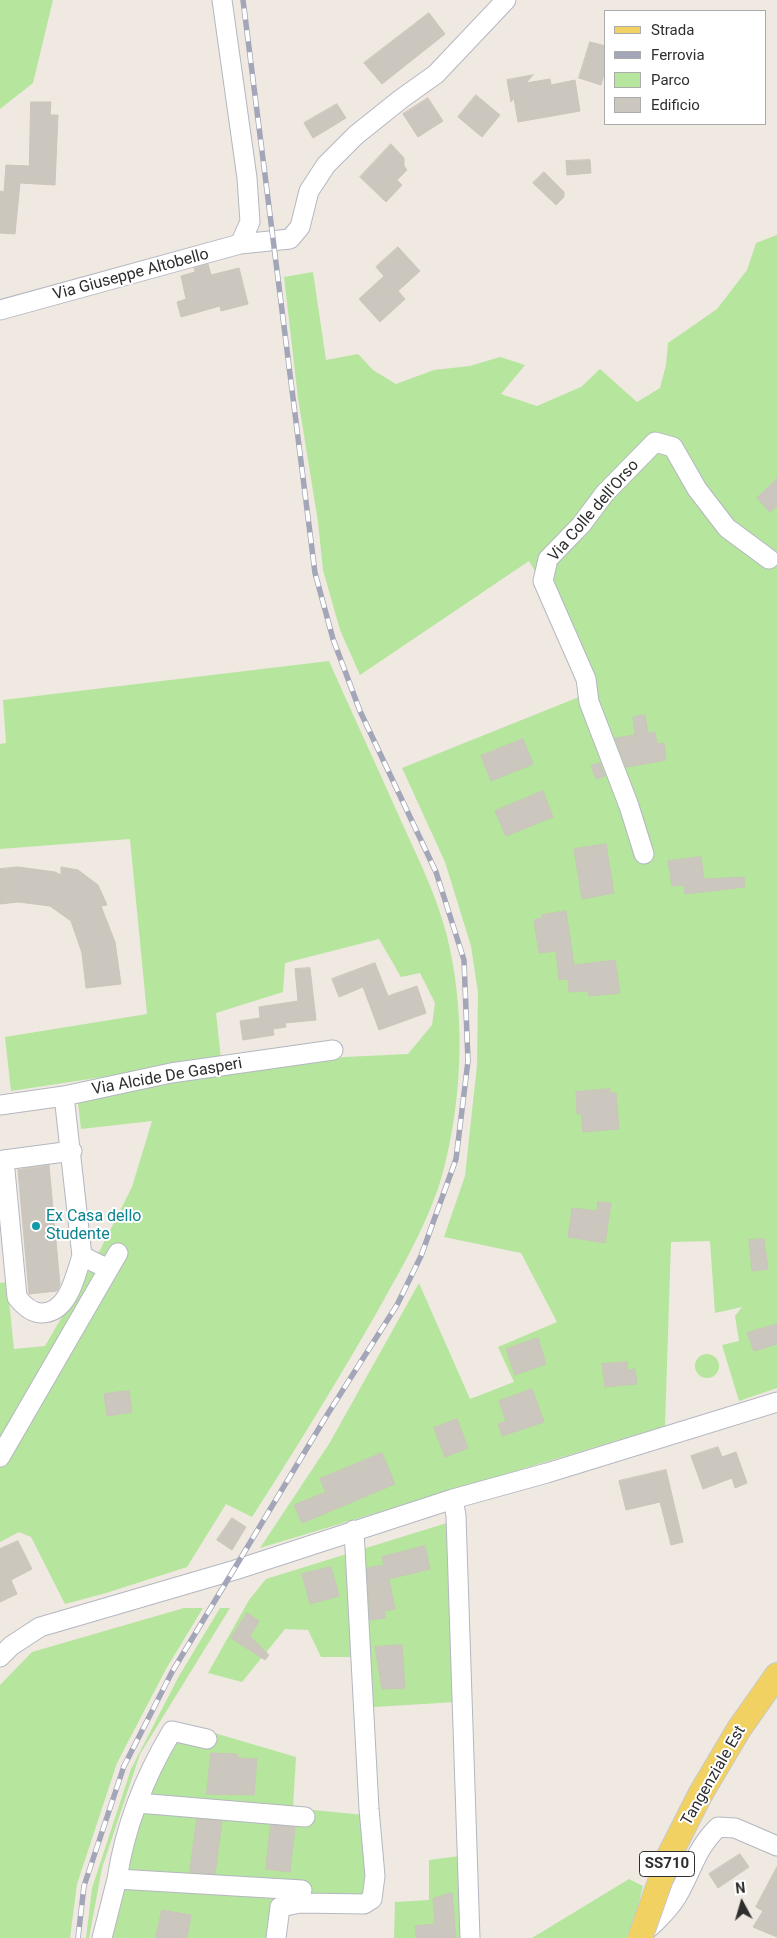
<!DOCTYPE html>
<style>
body{margin:0}
#map{position:relative;width:777px;height:1938px;overflow:hidden;background:#efe9e1;font-family:Roboto,sans-serif}
canvas{display:block}
.legend{position:absolute;left:604px;top:10px;width:162px;height:115px;box-sizing:border-box;background:#fff;border:1px solid #ababab;margin:0;padding:6px 9px;list-style:none;font-size:15px;color:#2e2e2e}
.legend li{display:flex;align-items:center;gap:10px;height:25px}
.legend b{width:25px;border:1px solid #ababab}
.north{position:absolute;left:717px;top:1878px;width:50px;height:50px;-webkit-text-stroke:4px #fff;paint-order:stroke;rotate:354deg;font-size:14px;font-weight:700;line-height:20px;text-align:center;color:#2e2e2e}
.north::after{content:'';display:block;margin:auto;width:18px;height:22px;background:#2e2e2e;clip-path:polygon(50% 0,100% 100%,50% 72%,0 100%)}
</style>
<div id="map">
<canvas width="777" height="1938"></canvas>
<ul class="legend">
<li><b style="height:6px;background:#f2d163"></b>Strada</li>
<li><b style="height:6px;background:#a3a6b8"></b>Ferrovia</li>
<li><b style="height:14px;background:#b6e59e"></b>Parco</li>
<li><b style="height:14px;background:#cbc7bf"></b>Edificio</li>
</ul>
<div class="north">N</div>
</div>
<script>
const c = document.querySelector('canvas').getContext('2d');
c.lineJoin = 'round';
function paint(path, color) {
  c.fillStyle = color;
  c.fill(path, 'evenodd');
}
function stroke(path, color, width, dash) {
  c.strokeStyle = color;
  c.lineWidth = width;
  c.lineCap = dash ? 'butt' : 'round';
  c.setLineDash(dash || []);
  c.stroke(path);
}
function drawText(font, color, halo, rows, align = 'center') {
  c.font = font + ' Roboto,sans-serif';
  c.lineWidth = 4;
  c.setLineDash([]);
  c.textBaseline = 'middle';
  c.strokeStyle = halo;
  c.fillStyle = color;
  for (const [text, x, y, turn = 0] of rows) {
    c.save();
    c.translate(x, y);
    c.rotate((+turn || 0) * Math.PI / 180);
    c.textAlign = isNaN(turn) ? turn : align;
    if (halo) c.strokeText(text, 0, 0);
    c.fillText(text, 0, 0);
    c.restore();
  }
}
paint(new Path2D(`
 M0,0H53L33,83L0,109Z
 M777,235V1388L739,1401L722,1345L739,1341L735,1316L742,1307L715,1313L710,1241L671,1242L665,1426L260,1548L329,1444L419,1283L470,1399L514,1382L498,1347L557,1322L521,1253L444,1237L465,1176L477,1065L478,993L471,946L445,862L402,768L594,691L582,653L529,561L360,675L340,630L323,570L318,522L298,398L284,277L313,272L326,360L358,354L373,370L396,384L434,370L470,366L500,357L525,365L501,394L537,406L581,387L600,369L637,402L660,388L666,365L668,343L717,309L747,270L756,243Z
 M329,661C353,715 378,769 402,823C419,860 437,897 447,936C465,1009 463,1092 445,1164C434,1212 405,1262 381,1305C340,1377 297,1447 252,1517L226,1504L187,1567L106,1593L65,1604L31,1537L19,1532L0,1542V1283L7,1282L14,1349L45,1346L94,1262L132,1187L152,1121L81,1129L78,1103L160,1082L345,1057L408,1054L432,1025L435,1003L420,973L401,977L379,939L285,963L283,992L216,1013L221,1059L11,1091L5,1037L147,1014L130,839L0,849V744L6,743L3,700Z
 M695 1366a12 12 0 1 1 24 0a12 12 0 1 1-24 0Z
 M450,1522L456,1702L359,1708L356,1657H321L308,1630L285,1629L242,1682L208,1673L249,1600L266,1579Z
 M184,1608H203L166,1669L117,1763L77,1884L70,1938H0V1685L32,1652Z
 M220,1608H230L140,1754L102,1868L89,1938H86L92,1888L131,1769L179,1676Z
 M187,1725L296,1757L293,1808L364,1815L370,1855L365,1896H277L272,1938H112L117,1910L126,1886V1864L150,1791Z
 M460,1856L466,1938H394L395,1902L429,1900V1860Z
 M629,1879L643,1886L630,1938H532Z`), '#b6e59e');
const building = new Path2D(`
 M429,13L445,34L382,84L364,63Z
 M590,42L606,46V67L601,85L579,78Z
 M533,75L526,83L550,79L551,85L575,80L580,111L518,122L514,98L511,102L507,80Z
 M476,95L500,115L482,137L458,117Z
 M428,98L443,121L418,137L403,114Z
 M31,102H51L50,115H58L55,185L20,183L15,234L0,233V191L4,192L6,165L29,166Z
 M337,104L346,118L313,138L304,123Z
 M391,144L404,158V166L407,170L397,180L402,185L386,202L360,177Z
 M590,160L591,173L567,175L566,161Z
 M544,172L564,192V197L556,205L533,183Z
 M398,247L420,271L398,291L405,299L380,322L359,299L384,276L376,267Z
 M208,264L211,275L239,268L248,304L221,311L220,306L181,317L177,302L186,299L181,276L195,272L194,268Z
 M777,479V506L770,512L757,498Z
 M645,715L648,733L655,732L657,744L664,743L666,760L626,767L615,738L635,735L633,717Z
 M523,739L533,764L491,781L481,756Z
 M600,763L605,776L596,779L591,766Z
 M543,791L553,817L506,836L495,811Z
 M606,844L614,893L582,899L574,849Z
 M701,857L704,879L744,877L745,887L685,894L684,885L672,886L668,861Z
 M18,867L55,872L61,875V867L78,870L98,885L107,905L101,906L115,942L121,984L86,988L82,953L71,921L50,906L18,902L0,904V869Z
 M566,911L574,965L615,960L620,993L589,996L588,991L569,992L568,979L559,980L556,951L539,953L534,920L542,918V915Z
 M375,963L388,996L417,986L426,1013L379,1030L363,987L339,997L332,979Z
 M310,968L316,1020L285,1023L286,1027L273,1029L274,1035L243,1040L240,1021L260,1018L259,1007L298,1001L295,969Z
 M610,1089V1093H616L619,1129L583,1132L581,1113L577,1114L576,1092Z
 M49,1165L60,1285L57,1291L29,1294L18,1170Z
 M598,1202L611,1203L605,1243L568,1237L572,1208L597,1211Z
 M764,1239L768,1269L752,1271L749,1240Z
 M777,1324V1344L754,1351L747,1333Z
 M538,1338L546,1364L515,1375L506,1349Z
 M627,1362L628,1370L635,1369L637,1384L605,1387L602,1364Z
 M532,1389L544,1422L502,1436L498,1424L506,1421L499,1401Z
 M129,1391L132,1412L107,1416L104,1394Z
 M457,1419L468,1448L445,1457L434,1428Z
 M718,1447L722,1457L736,1452L747,1483L735,1488L732,1478L703,1489L691,1456Z
 M382,1453L395,1484L302,1523L294,1505L326,1492L320,1479Z
 M666,1470L683,1542L671,1545L660,1502L626,1510L619,1481Z
 M232,1518L246,1527L232,1550L217,1540Z
 M18,1541L32,1569L11,1580L17,1594L0,1602V1549Z
 M425,1546L430,1569L389,1579L395,1609L384,1611L385,1618L370,1620L367,1568L384,1565L382,1557Z
 M331,1567L339,1596L310,1604L302,1574Z
 M247,1613L259,1621L250,1636L269,1655L265,1660L231,1638Z
 M402,1645L405,1688L382,1689L375,1647Z
 M211,1753L237,1754L239,1758L257,1759L254,1795L207,1794Z
 M197,1819L222,1821L215,1874L190,1872Z
 M271,1825L295,1827L290,1872L266,1869Z
 M740,1854L749,1867L718,1888L709,1874Z
 M777,1867V1937L753,1927L763,1911L756,1907Z
 M452,1893L456,1938H416L415,1926L435,1924L433,1899Z
 M162,1910L191,1915L187,1938H156Z`);
paint(building, '#cbc7bf');
stroke(building, '#cbc5ba', 1);
const minor = new Path2D(`
 M222,0L247,178L250,222L240,244
 M0,310L240,244L290,239L300,227L309,191L326,165L356,135L401,99L436,74L506,0
 M644,854L629,806L589,702L586,679L543,581L548,559L581,525L605,493L655,442L673,447L697,489L727,528L769,559
 M64,1096L82,1256L108,1269
 M0,1105L64,1096L171,1073L333,1050
 M72,1151L4,1160L17,1297C23,1305 31,1313 42,1313C69,1312 75,1276 82,1256
 M0,1457L118,1253
 M453,1499L456,1516L470,1938
 M0,1657L11,1646L40,1627L235,1570L453,1499L547,1473L777,1402
 M138,1803L305,1817
 M117,1879C125,1827 145,1776 172,1731L207,1739
 M641,1935C656,1922 671,1908 680,1891C694,1865 697,1848 718,1827L735,1828L777,1846
 M102,1938L117,1879L302,1890
 M276,1938L280,1907L301,1903L364,1904L372,1899L375,1876L369,1809L354,1530`);
const major = new Path2D(`
 M701,1793L739,1729L777,1675`);
stroke(minor, '#b4b7c1', 21);
stroke(major, '#c9c9c9', 26);
stroke(minor, '#fff', 19);
stroke(major, '#f2d163', 24);
const rail = new Path2D(`
 M78,1938L84,1886L124,1766L172,1672L327,1415L397,1305L421,1256L456,1159L468,1061L464,960L436,872L360,711L333,639L315,573L243,0`);
stroke(rail, '#a3a6b8', 5.5);
stroke(rail, '#fff', 4, [11]);
const majorBridge = new Path2D(`
 M640,1938L669,1856L701,1793`);
stroke(majorBridge, '#c9c9c9', 26, []);
stroke(majorBridge, '#f2d163', 24);
for (const [x, y, r, color] of [
 [36,1226,5,"#0f9aa8"]
]) {
  const dot = new Path2D();
  dot.arc(x, y, r, 0, 2 * Math.PI);
  c.fillStyle = color;
  c.fill(dot);
  stroke(dot, '#fff', 2);
}
for (const [x, y, w] of [
 [667,1864,55]
]) {
  const box = new Path2D();
  box.roundRect(x - w / 2, y - 12.5, w, 25, 4);
  c.fillStyle = '#fff';
  c.fill(box);
  stroke(box, '#2e2e2e', 1);
}
drawText('bold 15px', '#2e2e2e', null, [
 ["SS710",667,1864]
]);
drawText('16px', '#2e2e2e', '#fff', [
 ["Via Giuseppe Altobello",131,275,-15],
 ["Via Colle dell'Orso",594,511,-49],
 ["Via Alcide De Gasperi",167,1077,-10],
 ["Tangenziale Est",714,1776,-60]
]);
drawText('16px', '#0d838f', '#fff', [
 ["Ex Casa dello",46,1217],
 ["Studente",46,1235]
], 'left');
</script>
